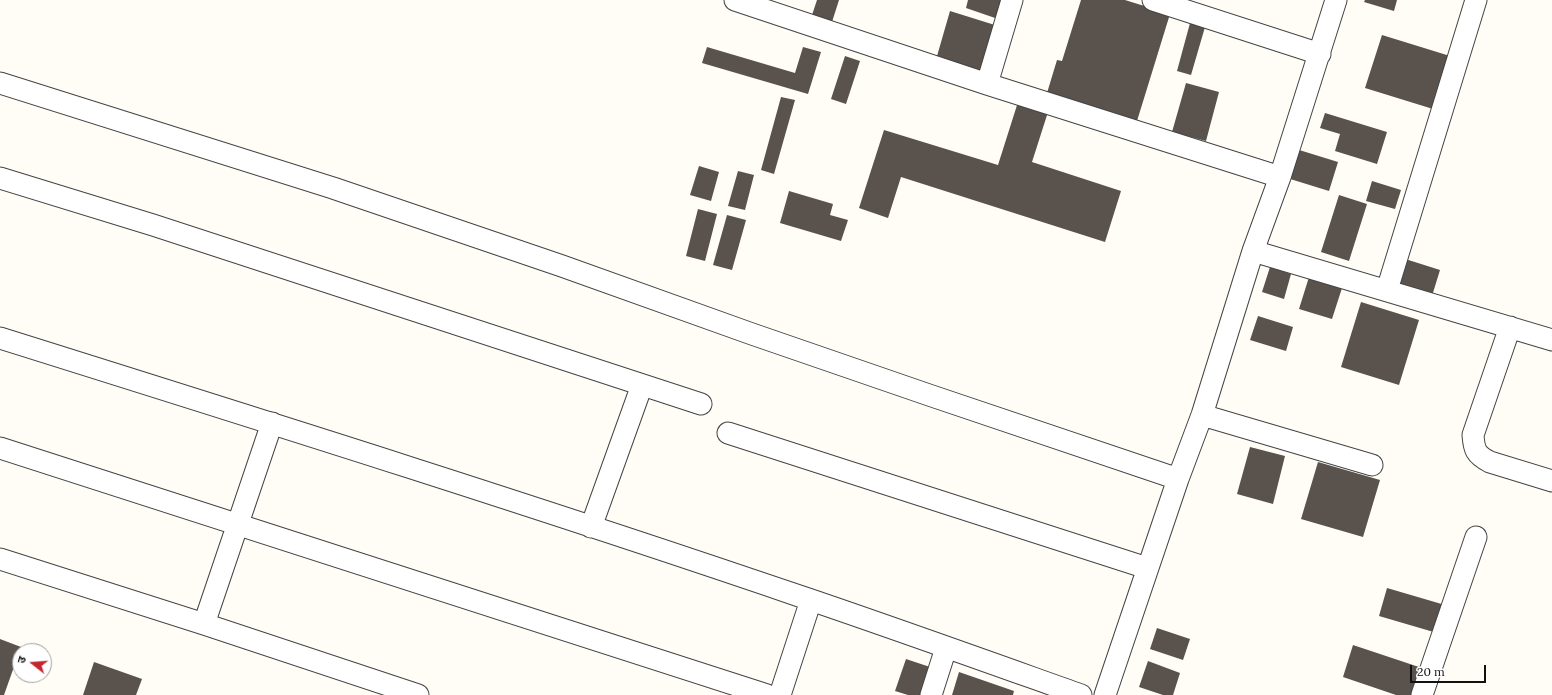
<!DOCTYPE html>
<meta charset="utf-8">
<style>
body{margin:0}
#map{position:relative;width:1552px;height:695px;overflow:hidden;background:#fffdf5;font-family:Lora,"Noto Sans Devanagari",serif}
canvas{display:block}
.north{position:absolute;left:12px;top:643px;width:40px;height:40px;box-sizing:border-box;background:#fff;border:1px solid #a0a0a0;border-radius:50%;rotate:287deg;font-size:11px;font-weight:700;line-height:16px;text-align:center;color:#111}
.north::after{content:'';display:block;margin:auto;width:14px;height:18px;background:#c4262e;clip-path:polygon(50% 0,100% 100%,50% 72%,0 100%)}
.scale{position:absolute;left:1410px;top:665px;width:76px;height:18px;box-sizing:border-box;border:2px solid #111;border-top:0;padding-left:5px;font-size:12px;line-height:14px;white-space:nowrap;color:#111;-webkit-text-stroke:3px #fff;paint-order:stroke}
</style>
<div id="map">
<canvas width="1552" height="695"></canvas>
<div class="north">उ</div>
<div class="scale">20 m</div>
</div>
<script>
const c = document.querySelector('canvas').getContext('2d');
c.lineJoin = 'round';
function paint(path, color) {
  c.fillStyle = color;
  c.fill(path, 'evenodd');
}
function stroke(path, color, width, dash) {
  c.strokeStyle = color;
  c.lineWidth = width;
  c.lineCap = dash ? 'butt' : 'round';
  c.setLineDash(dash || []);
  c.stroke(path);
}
paint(new Path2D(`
 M817,0H839L832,22L812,15Z
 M968,0H1004L998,19L966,8Z
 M1081,0H1125L1170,14L1137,121L1047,93L1057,60L1062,61Z
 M1365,0H1397L1394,11L1364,2Z
 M950,11L998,26L982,77L935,63Z
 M1190,23L1205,27L1191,75L1177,71Z
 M1382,35L1450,56L1433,109L1365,88Z
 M707,47L795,73L803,47L821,52L808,94L702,63Z
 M845,56L860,61L846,104L831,99Z
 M1186,83L1219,92L1206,141L1172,132Z
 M781,97L795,100L774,174L761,170Z
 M1018,102L1048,112L1032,162L1121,191L1105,242L901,177L888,218L859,208L884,130L998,165Z
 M1325,113L1387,132L1377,164L1335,151L1340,134L1320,128Z
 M1296,149L1338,162L1329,191L1287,178Z
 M699,166L719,172L711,201L690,195Z
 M738,171L754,175L745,210L728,206Z
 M1372,181L1401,190L1395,209L1366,201Z
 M789,191L833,204L830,215L848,220L841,241L780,223Z
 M1339,195L1367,204L1349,261L1321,252Z
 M698,209L717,214L705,261L686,256Z
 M727,215L746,220L732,270L713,265Z
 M1399,257L1440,270L1432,296L1391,283Z
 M1270,267L1291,274L1284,299L1262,292Z
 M1309,277L1342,288L1332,319L1299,309Z
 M1361,302L1419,320L1399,385L1341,367Z
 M1258,316L1293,327L1286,351L1250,340Z
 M1250,447L1285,456L1273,504L1237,494Z
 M1318,462L1380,480L1363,537L1301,519Z
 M1387,588L1445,605L1437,633L1379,616Z
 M1157,628L1190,639L1183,660L1150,649Z
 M0,639L21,647L4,695H0Z
 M1353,645L1422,668L1413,695H1396L1343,677Z
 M906,659L939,670L930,695H908L895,691Z
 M1148,661L1180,673L1173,695H1163L1139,687Z
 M94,662L142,679L136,695H83Z
 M959,672L1014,691L1013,695H952Z`), '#5a524d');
const street = new Path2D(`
 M735,0L987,84L1280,177
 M1153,0L1320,54
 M0,83L333,188L562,266L752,334L929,395L1178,479
 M987,84L1012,0
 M0,178L153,225L701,404
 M1253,251L1552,340
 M1387,290L1476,0
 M1510,327L1473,435C1474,450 1476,455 1490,462L1552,481
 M0,338C271,423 542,508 811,600C902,631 991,663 1081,695
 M1202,415L1372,465
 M728,433L1147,568
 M0,448L767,695
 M591,527L642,385
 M0,559L204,624L418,695
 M204,624L272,423
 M780,695L811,600
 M931,695L946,648
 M1105,695L1178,479L1202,415L1253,251L1280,177L1336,0
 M1422,695L1476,537`);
stroke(street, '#444', 23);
stroke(street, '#fff', 21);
</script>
